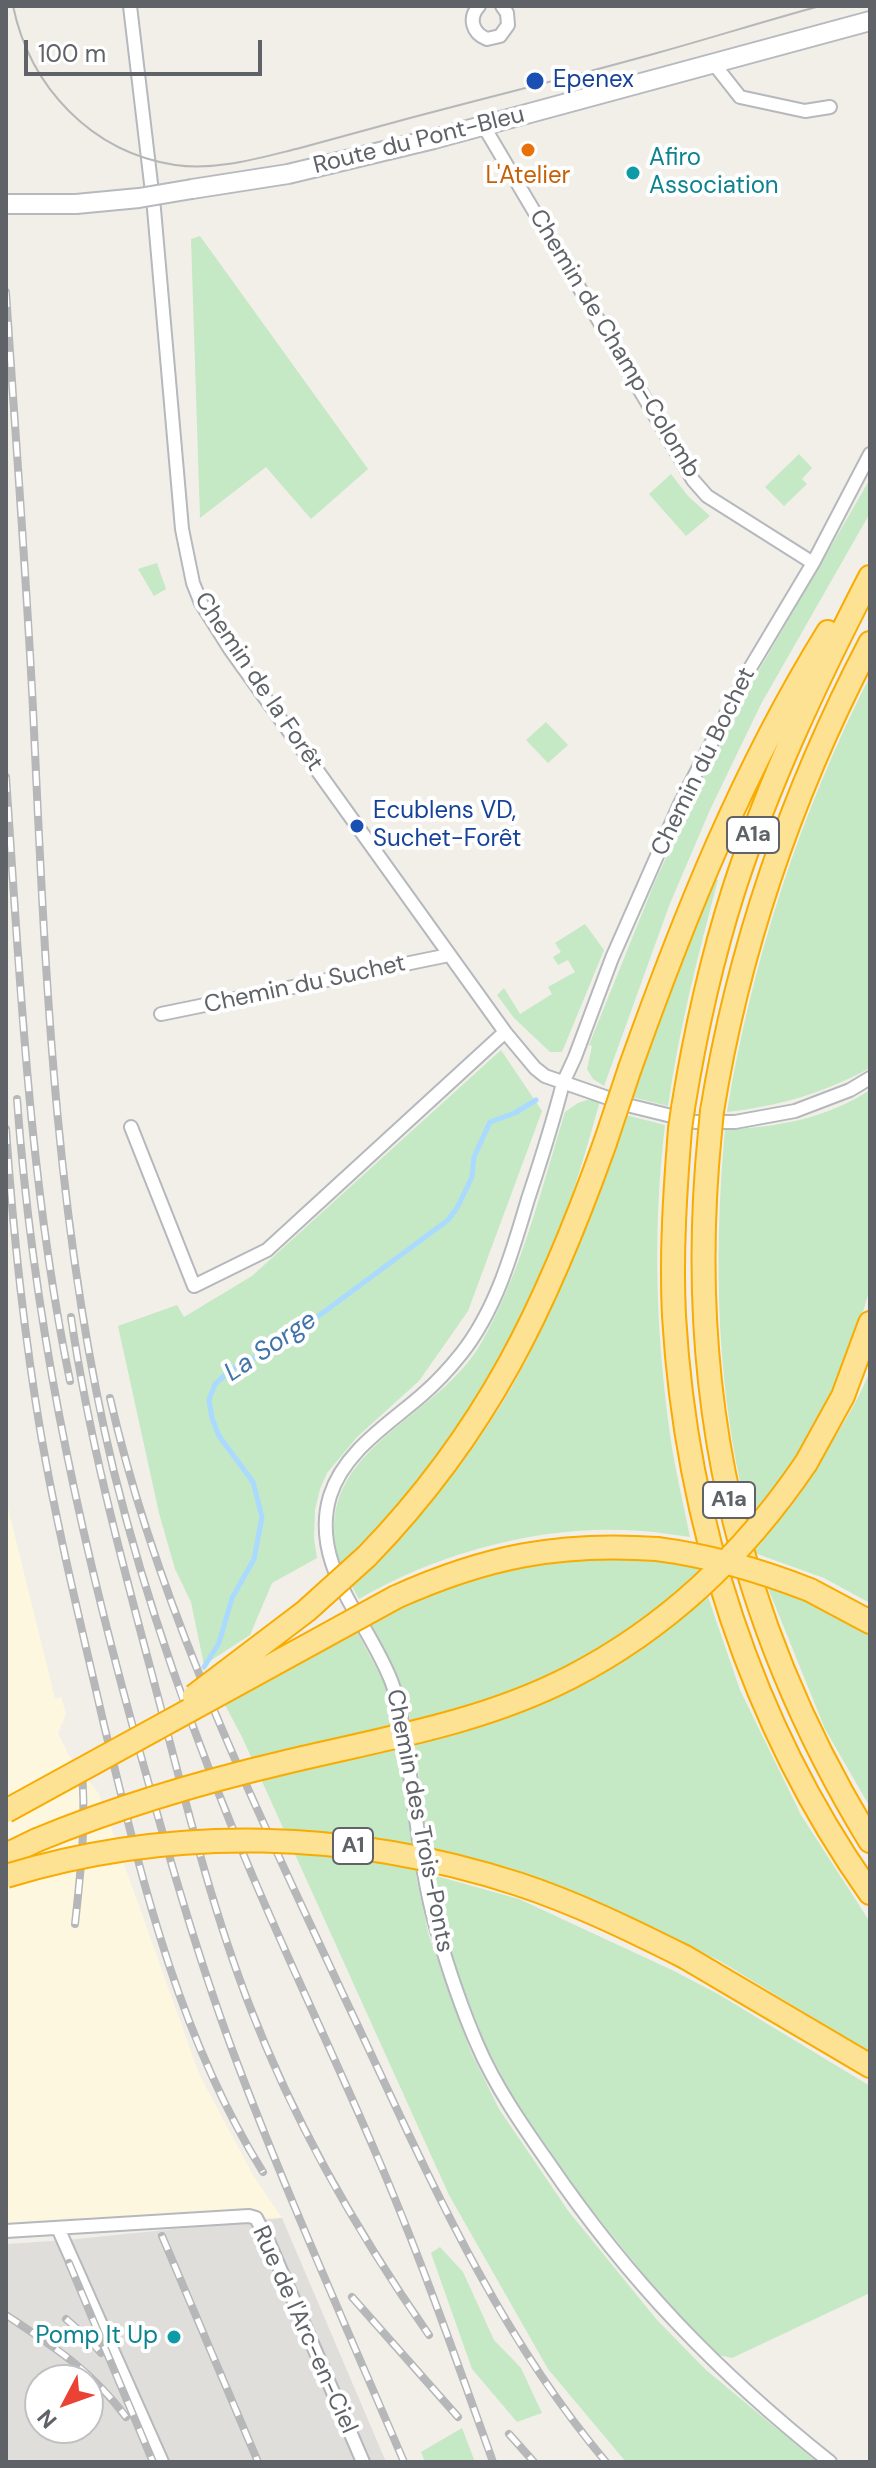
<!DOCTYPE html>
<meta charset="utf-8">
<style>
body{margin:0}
#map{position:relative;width:876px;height:2468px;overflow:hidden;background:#f1efe8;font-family:"DM Sans",sans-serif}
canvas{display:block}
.frame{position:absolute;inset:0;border:8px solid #5f6368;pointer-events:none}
.north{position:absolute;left:24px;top:2364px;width:80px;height:80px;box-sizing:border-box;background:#fff;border:2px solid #bfc1c3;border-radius:50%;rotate:229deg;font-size:22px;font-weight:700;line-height:32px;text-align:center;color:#5f6368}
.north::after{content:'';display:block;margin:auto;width:28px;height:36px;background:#ea4335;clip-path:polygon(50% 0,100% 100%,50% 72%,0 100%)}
.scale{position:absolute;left:24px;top:40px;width:238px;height:36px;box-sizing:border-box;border:4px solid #5f6368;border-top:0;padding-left:10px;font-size:24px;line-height:28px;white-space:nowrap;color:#5f6368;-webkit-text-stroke:6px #fff;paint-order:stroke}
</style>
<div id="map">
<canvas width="876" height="2468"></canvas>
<div class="frame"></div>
<div class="north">N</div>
<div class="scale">100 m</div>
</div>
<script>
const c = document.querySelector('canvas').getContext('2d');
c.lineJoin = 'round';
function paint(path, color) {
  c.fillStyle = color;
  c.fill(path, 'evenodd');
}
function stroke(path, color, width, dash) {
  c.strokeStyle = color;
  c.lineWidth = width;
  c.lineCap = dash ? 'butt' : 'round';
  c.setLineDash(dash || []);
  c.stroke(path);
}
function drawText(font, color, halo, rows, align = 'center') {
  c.font = font + ' "DM Sans",sans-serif';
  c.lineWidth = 8;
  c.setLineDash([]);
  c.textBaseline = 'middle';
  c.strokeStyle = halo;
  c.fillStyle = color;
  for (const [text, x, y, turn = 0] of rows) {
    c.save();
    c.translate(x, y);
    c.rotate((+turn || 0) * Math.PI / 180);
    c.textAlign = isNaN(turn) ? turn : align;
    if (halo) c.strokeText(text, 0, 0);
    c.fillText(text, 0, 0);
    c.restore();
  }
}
paint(new Path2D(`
 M6,1500L55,1699L61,1697L66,1714L58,1733L68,1754L99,1794L199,2074L254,2177L282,2218H76L6,2223Z`), '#fef7e0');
paint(new Path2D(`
 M282,2218L386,2462H6V2244L67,2240ZM40,2380H88V2428H40Z`), '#e0deda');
paint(new Path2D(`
 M200,236L368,469L311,519L266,467L200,518L191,239Z
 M799,454L812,468L802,479L807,484L784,506L765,487Z
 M671,474L688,496L710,516L686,536L649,494Z
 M870,479V513L761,704L709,812L669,906L604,1086L593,1079L587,1069L592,1046L589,1045L654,884L706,771L758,672Z
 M157,563L166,589L154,596L138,569Z
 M870,676V1068C824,1093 779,1106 727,1112C752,960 800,814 870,676Z
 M546,722L568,745L548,763L526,740Z
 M713,879L718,880C698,955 679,1029 668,1106L632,1097L682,957Z
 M585,924L604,950L562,1052H550L514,1018L497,995L504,988L520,1014L552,994L548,987L575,972L568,960L558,965L553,957L561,952L555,943Z
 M501,1050L542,1111L468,1311L419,1381L357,1437L327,1473L320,1489L315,1510L314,1539L317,1558L272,1583L250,1635L204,1665L191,1602L175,1569L159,1513L118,1326L177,1305L184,1317L252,1276Z
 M870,1090V1288L857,1332L838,1379L820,1416L795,1458L750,1524C716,1394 713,1262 725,1129C776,1128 827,1118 870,1090Z
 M587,1100L600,1101C591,1133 582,1164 572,1195C526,1328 443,1469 341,1566C303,1453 434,1423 480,1345C521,1274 541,1190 565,1112L578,1103Z
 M626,1115L665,1125C652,1232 656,1341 672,1448C677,1478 684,1507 690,1537C674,1535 658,1532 642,1531C548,1523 440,1551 359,1599L351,1585C421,1519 483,1444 527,1359C567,1280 596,1198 626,1115Z
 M870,1371V1603L824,1578L749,1551C792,1494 843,1438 870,1371Z
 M583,1557L651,1559L697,1565L740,1690L801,1815L870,1922V2052L720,1961L616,1912L427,1847C421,1799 418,1749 406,1701C399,1673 383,1648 370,1622L438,1591L505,1569Z
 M766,1583L824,1610L870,1636V1807L825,1729Z
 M356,1630L385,1684L395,1719L417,1881L429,1936L470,2050L499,2109L569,2212L657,2320L706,2370L817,2462H626L548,2369L449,2195L242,1737L225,1705Z
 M429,1874L519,1899L674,1971L718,1994L870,2086V2293L732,2358L714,2354L670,2307L583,2199L516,2102L486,2046L458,1975Z
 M440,2247L463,2272L494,2340L521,2368L542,2413L517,2422L472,2369L431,2253Z
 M462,2428L475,2462H425L421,2452Z`), '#c5e8c5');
stroke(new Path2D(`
 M204,1667L219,1643L232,1598L254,1559L262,1517L253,1482L219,1436L212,1418L209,1400L215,1384L231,1370L282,1343L448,1220L457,1208L472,1177L474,1157L490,1122L515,1113L536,1100`), '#aadaff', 5);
const street = new Path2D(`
 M130,6L154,209L182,529L193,583L201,603L230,649L505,1032L535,1068L545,1076L631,1106L696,1122H735L795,1111L850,1090L870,1078
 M479,6C468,18 472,33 487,39L500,36L508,25L507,13L502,6
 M714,64L740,97L805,111L830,107
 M483,125L693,480L707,496L813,563
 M161,1014L449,955
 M131,1127L194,1286L267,1250L505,1032
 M58,2228L162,2462
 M6,2231L249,2216L256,2218L269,2243L363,2462
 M830,2462C717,2372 629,2281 548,2162C522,2125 495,2086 477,2044C461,2007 448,1968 437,1930C421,1876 417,1817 408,1762C404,1735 401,1708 392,1683C369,1621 309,1566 330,1496C344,1451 389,1424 422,1395C436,1383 449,1369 461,1354C496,1310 512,1253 528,1199C541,1160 553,1122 563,1083L575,1057L612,958L679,806L749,670L813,563L870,454`);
const secondary = new Path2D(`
 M192,189L288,174L434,139L870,21
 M6,204H76`);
const highway = new Path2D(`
 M630,1068C684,917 743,769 828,632
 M683,1108C695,1034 711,961 734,889C769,781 818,678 870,577
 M712,1111C739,945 792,792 870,643
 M680,1129C675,1192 671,1254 674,1316C686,1521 751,1725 870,1893
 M710,1132C684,1390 735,1620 870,1841
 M806,1463L843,1396L870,1323
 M367,1556C488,1431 547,1305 605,1143
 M810,1590L870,1622
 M396,1597C485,1557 559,1542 657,1549
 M6,1855L37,1840
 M685,1957L870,2066`);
stroke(street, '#b5b8bc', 16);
stroke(secondary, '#b6babf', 22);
stroke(highway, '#f9ab00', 26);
stroke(street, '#fff', 12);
stroke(secondary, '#fff', 18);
stroke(highway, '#fde293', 22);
stroke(new Path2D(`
 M13,6C30,87 91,152 175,165C217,171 259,158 300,148C333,139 366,130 399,121C485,98 571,77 657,53C711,38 765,21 820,6`), '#b6b7b8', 2);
const rail = new Path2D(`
 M6,292C15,431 26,570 33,709C45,964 54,1223 114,1472C148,1610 197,1746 253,1877C293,1971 337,2062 377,2156C420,2256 456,2359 493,2462
 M6,777C20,979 29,1182 70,1381
 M17,1099C33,1318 76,1520 134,1731C164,1839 194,1947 233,2052C285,2191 346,2326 404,2462
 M6,1129C13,1232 24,1334 41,1435C58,1533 82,1629 104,1725C142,1880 178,2035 263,2172
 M71,1317C89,1440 122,1562 154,1682C183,1791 209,1901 250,2007C295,2124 357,2232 429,2335
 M110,1398C159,1612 256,1807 348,2005C423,2163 492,2327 606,2462
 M75,1924C81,1869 87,1817 81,1762
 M162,2236L258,2462
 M69,2263L153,2462
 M352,2297L458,2417
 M6,2315C54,2347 91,2370 126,2417
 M66,2319L88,2338L101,2353
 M509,2434L534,2462`);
stroke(rail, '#b6b7b8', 8);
stroke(rail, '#fff', 5, [15]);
const secondaryBridge = new Path2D(`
 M76,204L139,198L192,189`);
const highwayBridge = new Path2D(`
 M680,1129L683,1108
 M710,1132L712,1111
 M605,1143L630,1068
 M657,1549C711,1556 759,1570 810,1590
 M194,1696L306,1611L367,1556
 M6,1811L396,1597
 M37,1840C117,1807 201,1782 286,1762C382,1739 482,1723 571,1677C668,1627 745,1553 806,1463
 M6,1876C173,1825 352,1830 518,1884C576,1903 631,1930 685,1957`);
stroke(secondaryBridge, '#b6babf', 22, []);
stroke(highwayBridge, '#f9ab00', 26, []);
stroke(secondaryBridge, '#fff', 18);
stroke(highwayBridge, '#fde293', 22);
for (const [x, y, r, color] of [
 [535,81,10,"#1a4fb4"],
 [528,150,8,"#e8710a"],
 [633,173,8,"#0f9aa8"],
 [357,826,8,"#1a4fb4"],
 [174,2337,8,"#0f9aa8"]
]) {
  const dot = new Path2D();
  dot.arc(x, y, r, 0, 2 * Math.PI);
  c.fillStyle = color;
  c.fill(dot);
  stroke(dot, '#fff', 3);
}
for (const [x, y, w] of [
 [753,835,52],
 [729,1500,52],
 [353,1846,40]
]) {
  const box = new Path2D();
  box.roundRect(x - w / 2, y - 18, w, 36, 6);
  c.fillStyle = '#fff';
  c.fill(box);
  stroke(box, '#5f6368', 2);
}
drawText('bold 22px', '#5f6368', null, [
 ["A1a",753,835],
 ["A1a",729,1500],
 ["A1",353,1846]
]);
drawText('24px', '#164399', '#fff', [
 ["Epenex",553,81],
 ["Ecublens VD,",373,812],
 ["Suchet-Forêt",373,840]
], 'left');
drawText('24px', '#5f6368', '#fff', [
 ["Route du Pont-Bleu",419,141,-14],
 ["Chemin de Champ-Colomb",614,344,59],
 ["Chemin de la Forêt",258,682,56],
 ["Chemin du Bochet",704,762,-64],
 ["Chemin du Suchet",305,985,-12],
 ["Chemin des Trois-Ponts",419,1821,79],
 ["Rue de l'Arc-en-Ciel",304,2330,66]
]);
drawText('24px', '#0d838f', '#fff', [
 ["Afiro",649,159],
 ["Association",649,187],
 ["Pomp It Up",158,2337,"right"]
], 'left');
drawText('24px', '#c56008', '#fff', [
 ["L'Atelier",528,177]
]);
drawText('italic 26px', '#4174aa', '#fff', [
 ["La Sorge",271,1347,-34]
]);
</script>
